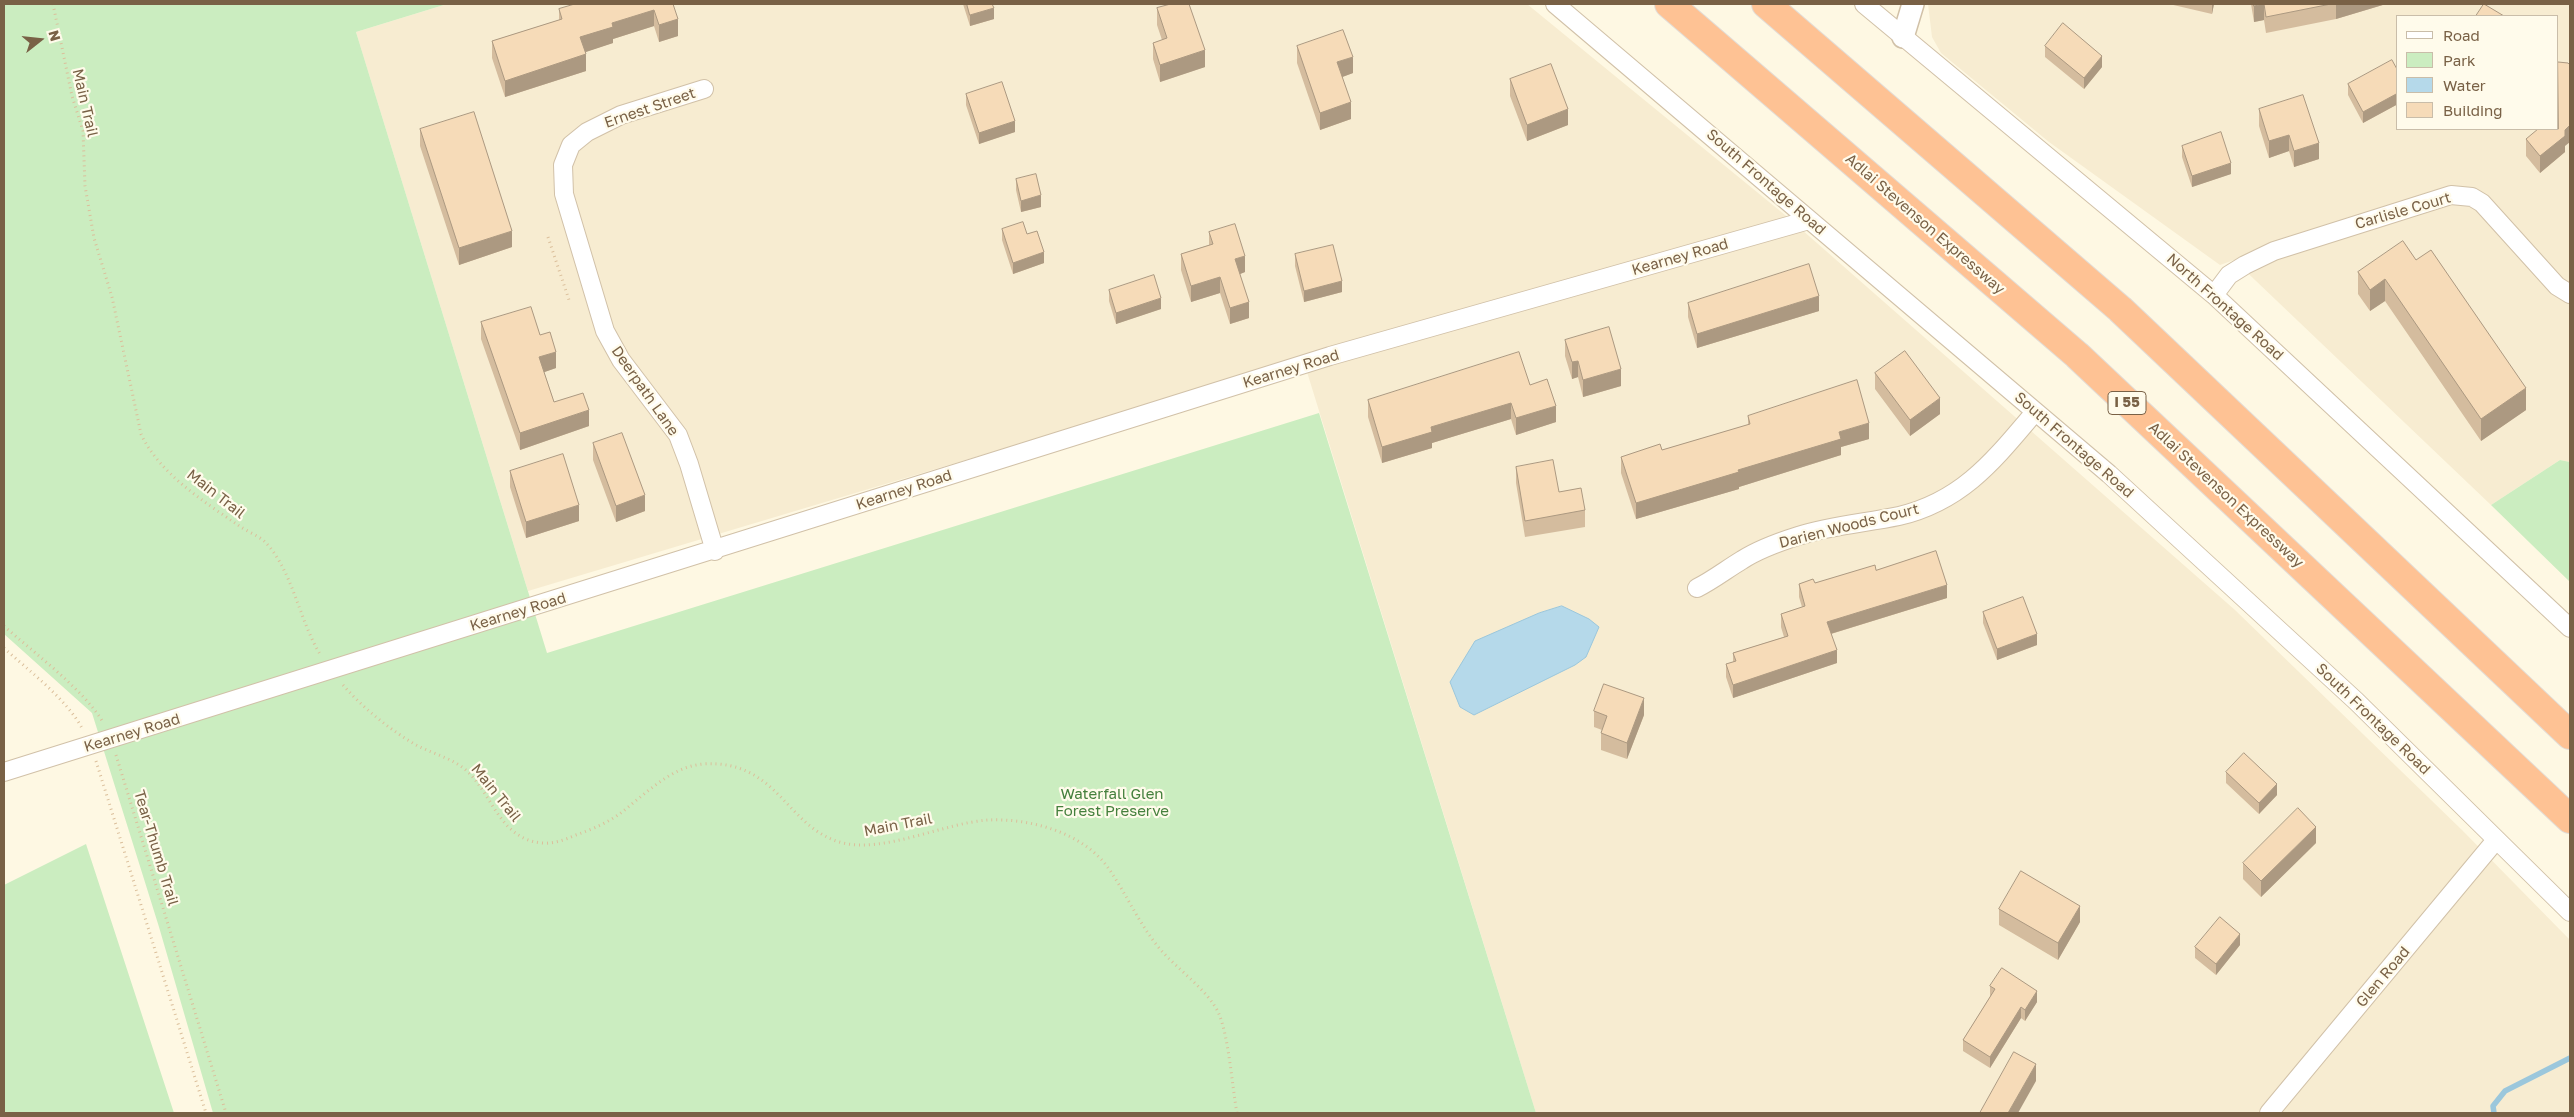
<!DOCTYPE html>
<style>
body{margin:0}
#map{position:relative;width:2574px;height:1117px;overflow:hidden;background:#fef8e3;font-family:"Golos Text",sans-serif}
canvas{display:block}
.frame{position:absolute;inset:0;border:5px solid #796146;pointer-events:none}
.legend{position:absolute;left:2396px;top:15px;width:162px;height:115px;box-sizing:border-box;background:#fffbeb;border:1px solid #c9bda9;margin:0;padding:6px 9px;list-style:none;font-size:15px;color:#796146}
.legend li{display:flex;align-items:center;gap:10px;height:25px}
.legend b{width:25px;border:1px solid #c9bda9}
.north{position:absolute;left:15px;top:15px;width:50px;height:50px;-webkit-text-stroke:4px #fffbeb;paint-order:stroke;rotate:74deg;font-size:14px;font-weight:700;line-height:20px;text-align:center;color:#796146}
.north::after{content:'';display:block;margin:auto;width:18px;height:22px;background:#796146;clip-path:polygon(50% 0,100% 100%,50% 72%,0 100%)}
</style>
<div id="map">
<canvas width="2574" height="1117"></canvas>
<div class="frame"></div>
<ul class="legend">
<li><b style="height:6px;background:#fff"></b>Road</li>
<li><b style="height:14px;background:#cbedc0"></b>Park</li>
<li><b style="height:14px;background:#b5d9ea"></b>Water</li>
<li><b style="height:14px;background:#f6dbb8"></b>Building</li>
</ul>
<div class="north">N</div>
</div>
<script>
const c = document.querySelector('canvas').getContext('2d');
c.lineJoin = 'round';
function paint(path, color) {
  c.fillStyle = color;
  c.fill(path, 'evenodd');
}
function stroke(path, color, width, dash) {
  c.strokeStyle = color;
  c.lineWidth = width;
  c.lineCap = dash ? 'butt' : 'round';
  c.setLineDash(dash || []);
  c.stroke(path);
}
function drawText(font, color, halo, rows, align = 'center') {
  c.font = font + ' "Golos Text",sans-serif';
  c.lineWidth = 4.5;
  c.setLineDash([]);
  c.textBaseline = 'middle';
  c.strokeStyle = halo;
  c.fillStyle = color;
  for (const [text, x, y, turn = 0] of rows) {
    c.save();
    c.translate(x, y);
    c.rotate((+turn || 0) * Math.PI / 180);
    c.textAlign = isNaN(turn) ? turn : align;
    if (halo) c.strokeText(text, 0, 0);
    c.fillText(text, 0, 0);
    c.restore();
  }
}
paint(new Path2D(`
 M447,4H1527L1785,215L2235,610L2462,830L2570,940V1113H1536L1303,359L528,591L356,32Z
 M1928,4H2570V462L2560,460L2491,505L2234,260L2220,265L2049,142L1941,53L1932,37ZM2398,16H2558V129H2398Z`), '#f7ecd1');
paint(new Path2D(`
 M4,4H447L356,32L547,653L1319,413L1536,1113H213L159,927L92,713L4,634Z
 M2560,460L2570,462V582L2491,505Z
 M86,844L174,1113H4V885Z`), '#cbedc0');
const water = new Path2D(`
 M1562,606L1589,619L1599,627L1586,657L1575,665L1474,715L1460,707L1450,682L1475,641L1539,613Z`);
paint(water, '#b5d9ea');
stroke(water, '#9bc7dc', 1);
stroke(new Path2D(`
 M2494,1113L2493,1106L2505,1091L2570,1058`), '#9bc7dc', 5.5);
const minor = new Path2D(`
 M1555,4L2109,474L2356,701L2570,912
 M1864,4L2214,295L2570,628
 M704,89L621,115L587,132L571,145L563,165L564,194L605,331L621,360L678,435L689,464L715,551
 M2214,295L2229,275L2245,265L2274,251L2451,195L2472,197L2482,203L2557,286L2570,294
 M1697,588C1713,580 1727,569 1742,560C1759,549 1779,542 1798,536C1831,525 1866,523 1899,516C1963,501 1995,459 2035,412
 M4,772L1330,356L1809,220
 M2269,1113L2496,840`);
const tertiary = new Path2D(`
 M1903,37L1913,4`);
const motorway = new Path2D(`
 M1669,4L2077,355L2570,819
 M1766,4L2120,309L2570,735`);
stroke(minor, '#d1c1a8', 20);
stroke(tertiary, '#d1c1a8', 24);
stroke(motorway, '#e2dcd6', 30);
stroke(new Path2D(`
 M53,4L72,96L83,131L85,186L94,238L112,297L141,434C159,473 203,501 238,525C246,531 257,535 264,541C292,568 299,620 320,654
 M548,237L569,300
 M4,626C34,653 82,688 103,722
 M4,648C29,671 67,699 83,730
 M343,685C363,708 389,729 416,745C433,754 453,758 468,772C493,796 500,839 542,843C554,844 564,840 576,835C590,830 605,824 618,815C644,796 669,767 703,764C779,759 786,829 843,843C885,853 944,823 988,820C1031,818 1084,833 1109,869C1127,895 1139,924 1160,949C1177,969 1209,991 1219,1014C1229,1038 1232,1086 1237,1113
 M116,755L226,1113
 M96,761L206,1113`), '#dbbf9b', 3, [1, 4]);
stroke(minor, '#fff', 18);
stroke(tertiary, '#fff', 21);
stroke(motorway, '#fec294', 28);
paint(new Path2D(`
 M673,4L678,36L659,42L654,26L613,39V43L585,52L586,71L505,97L492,58V41L559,20V9Z
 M963,4H992L994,19L970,26Z
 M2169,4H2214L2212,14Z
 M2251,4H2386L2336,19L2266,33L2264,20L2254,22Z
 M1157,8L1205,67L1160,82L1153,59V43L1162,40L1157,25Z
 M1297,46L1353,73L1342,77L1351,119L1320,130L1297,63Z
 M2045,46L2102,67L2084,89L2045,57Z
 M2398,71V104L2363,123L2348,95V84Z
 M1510,79L1568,125L1527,141L1510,96Z
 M966,94L1015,132L979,144L966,105Z
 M2259,109L2319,159L2294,167L2289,151L2269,158L2259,126Z
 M420,129L512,247L459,265L420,146Z
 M2526,139L2565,146V152L2540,173L2526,156Z
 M2182,146L2231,174L2192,187L2182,157Z
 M1016,179L1041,207L1021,212L1016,190Z
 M1002,229L1027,234L1044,263L1013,274L1002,240Z
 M1209,232L1245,272L1240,274L1249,318L1230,324L1220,293L1191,302L1181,270V254L1209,245Z
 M1295,254L1342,292L1304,302L1295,266Z
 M2416,260L2526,410L2481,441L2385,301L2370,311L2358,294V272Z
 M1109,290L1161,309L1116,324L1109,301Z
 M1688,303L1819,311L1697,348L1688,317Z
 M481,322L540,335L556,368L544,372L554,402L589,426L520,450L481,339Z
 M1565,340L1621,386L1583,397L1578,377L1572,379L1565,356Z
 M1875,373L1940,414L1910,436L1875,389Z
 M1530,385L1556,422L1516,435L1511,419L1432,443V448L1382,463L1368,417V400Z
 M1748,416L1869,439L1841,447V455L1739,487V489L1636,519L1621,473V457L1662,450L1748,425Z
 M593,443L645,511L616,522L593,460Z
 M1516,467L1559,492L1585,510V527L1525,537L1516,483Z
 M510,471L579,521L526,538L510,487Z
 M1876,570L1947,598L1831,634L1837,663L1733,698L1726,677V664L1733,662V653L1784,637L1781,627V614L1802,607L1799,597V584L1815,583Z
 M1983,612L2037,645L1997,660L1983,623Z
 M1594,711L1644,715L1627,759L1601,750V733L1602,730L1594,727Z
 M2226,772L2277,795L2259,814L2226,783Z
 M2316,843L2261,897L2243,879V863Z
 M1999,909L2080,922L2058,960L1999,925Z
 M2240,945L2216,975L2195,958V947Z
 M1990,986L2037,1002L2025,1021L2021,1018L1990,1068L1963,1051V1040L1990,997Z`), '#d4bc9e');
paint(new Path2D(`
 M2212,4H2214L2212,14Z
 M2264,4V20L2254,22V6Z
 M2336,4H2386L2336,19Z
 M994,8V19L970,26V15Z
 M654,10V26L613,39V43L580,54V37L612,23Z
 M678,19V36L659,42V25Z
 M1205,50V67L1160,82V65Z
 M586,54V71L505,97V81Z
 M2102,56V67L2084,89V78Z
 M1353,57V73L1337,79V62Z
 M2398,93V104L2363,123V112Z
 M1351,102V119L1320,130V113Z
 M1568,109V125L1527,141V125Z
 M1015,121V132L979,144V133Z
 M2570,125V142L2565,146V152L2540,173V156L2565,130Z
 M2289,135V151L2269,158V141Z
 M2319,143V159L2294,167V151Z
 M2231,163V174L2192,187V176Z
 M1041,195V207L1021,212V201Z
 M512,231V247L459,265V248Z
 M1044,252V263L1013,274V263Z
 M1245,256V272L1235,276V259Z
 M1220,277V293L1191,302V286Z
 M2385,279V301L2370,311V290Z
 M1342,281V292L1304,302V291Z
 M1819,296V311L1697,348V334Z
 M1161,298V309L1116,324V313Z
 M1249,302V318L1230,324V308Z
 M556,352V368L539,374V357Z
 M1578,361V377L1572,379V362Z
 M1621,369V386L1583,397V380Z
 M2526,388V410L2481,441V419Z
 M1940,398V414L1910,436V420Z
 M1511,403V419L1432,443V448L1382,463V447L1431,427Z
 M1556,406V422L1516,435V418Z
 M589,410V426L520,450V433Z
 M1869,423V439L1841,447V455L1739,487V489L1636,519V503L1738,470L1839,432Z
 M645,495V511L616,522V506Z
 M579,505V521L526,538V522Z
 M1947,585V598L1827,635V622Z
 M2037,634V645L1997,660V649Z
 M1837,650V663L1733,698V685Z
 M1644,698V715L1627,759V743Z
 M2277,784V795L2259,814V803Z
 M2316,827V843L2261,897V881Z
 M2080,906V922L2058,960V943Z
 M2240,934V945L2216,975V964Z
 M2037,991V1002L2025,1021V1010Z
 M2021,1007V1018L1990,1068V1057Z
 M2036,1064V1081L2018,1113H2008Z`), '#ac9981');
const building = new Path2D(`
 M575,4H673L678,19L659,25L654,10L612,23L613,27L580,37L586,54L505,81L492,41L562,19L559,9Z
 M967,4H992L994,8L970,15Z
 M1171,4H1189L1205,50L1160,65L1153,43L1167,38L1157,8Z
 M2254,4H2331L2266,17L2264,4L2254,6Z
 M2484,4L2504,16H2476Z
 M2063,23L2102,56L2084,78L2045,46Z
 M1343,30L1353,57L1337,62L1351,102L1320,113L1297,46Z
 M2392,60L2398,71V93L2363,112L2348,84Z
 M2558,62L2568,63L2570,65V125L2565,130V136L2540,156L2526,139L2538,129H2558Z
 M1551,64L1568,109L1527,125L1510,79Z
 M1002,82L1015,121L979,133L966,94Z
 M2303,95L2319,143L2294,151L2289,135L2269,141L2259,109Z
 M474,112L512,231L459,248L420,129Z
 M2221,132L2231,163L2192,176L2182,146Z
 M1036,174L1041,195L1021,201L1016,179Z
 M1023,222L1027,234L1037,231L1044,252L1013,263L1002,229Z
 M1235,224L1245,256L1235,259L1249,302L1230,308L1220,277L1191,286L1181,254L1213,244L1209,232Z
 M2403,241L2416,260L2431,250L2526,388L2481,419L2385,279L2370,290L2358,272Z
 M1333,245L1342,281L1304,291L1295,254Z
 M1809,264L1819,296L1697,334L1688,303Z
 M1154,275L1161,298L1116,313L1109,290Z
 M531,307L540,335L550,332L556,352L539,357L554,402L583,393L589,410L520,433L481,322Z
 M1609,327L1621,369L1583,380L1578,361L1572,362L1565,340Z
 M1905,351L1940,398L1910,420L1875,373Z
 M1519,352L1530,385L1547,379L1556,406L1516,418L1511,403L1431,427L1432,432L1382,447L1368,400Z
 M1857,380L1869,423L1839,432L1841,439L1738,470L1739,472L1636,503L1621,457L1660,444L1662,450L1750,424L1748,416Z
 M622,433L645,495L616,506L593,443Z
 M563,454L579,505L526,522L510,471Z
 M1553,460L1559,492L1581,488L1585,510L1525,521L1516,467Z
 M1936,551L1947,585L1827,622L1837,650L1733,685L1726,664L1736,661L1733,653L1788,636L1781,614L1805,606L1799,584L1813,579L1815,583L1875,565L1876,570Z
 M2023,597L2037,634L1997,649L1983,612Z
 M1604,684L1644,698L1627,743L1601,733L1607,716L1594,711Z
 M2244,753L2277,784L2259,803L2226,772Z
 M2298,808L2316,827L2261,881L2243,863Z
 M2021,871L2080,906L2058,943L1999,909Z
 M2220,917L2240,934L2216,964L2195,947Z
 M2002,968L2037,991L2025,1010L2021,1007L1990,1057L1963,1040L1995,989L1990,986Z
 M2014,1052L2036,1064L2008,1113H1980Z`);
paint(building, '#f6dbb8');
stroke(building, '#ac9981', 1);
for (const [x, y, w] of [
 [2127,403,38]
]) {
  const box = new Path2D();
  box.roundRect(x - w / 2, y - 11.5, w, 23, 4);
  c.fillStyle = '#fffbeb';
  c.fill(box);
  stroke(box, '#796146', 1);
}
drawText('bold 14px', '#796146', null, [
 ["I 55",2127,403]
]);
drawText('15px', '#796146', '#fffbeb', [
 ["Main Trail",85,103,77],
 ["Ernest Street",650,108,-19],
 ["South Frontage Road",1766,182,41],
 ["Carlisle Court",2403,211,-16],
 ["Adlai Stevenson Expressway",1925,224,41],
 ["Kearney Road",1680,257,-16],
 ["North Frontage Road",2225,307,42],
 ["Kearney Road",1291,369,-17],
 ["Deerpath Lane",645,391,55],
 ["South Frontage Road",2074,445,41],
 ["Kearney Road",904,490,-18],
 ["Main Trail",216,494,38],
 ["Adlai Stevenson Expressway",2226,495,43],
 ["Darien Woods Court",1849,526,-14],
 ["Kearney Road",518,612,-17],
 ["South Frontage Road",2373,719,44],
 ["Kearney Road",132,733,-17],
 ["Main Trail",496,793,51],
 ["Main Trail",898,825,-11],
 ["Tear-Thumb Trail",156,848,73],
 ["Glen Road",2383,977,-50]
]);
drawText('15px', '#45803d', '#fffbeb', [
 ["Waterfall Glen",1112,794],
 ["Forest Preserve",1112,811]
]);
</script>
